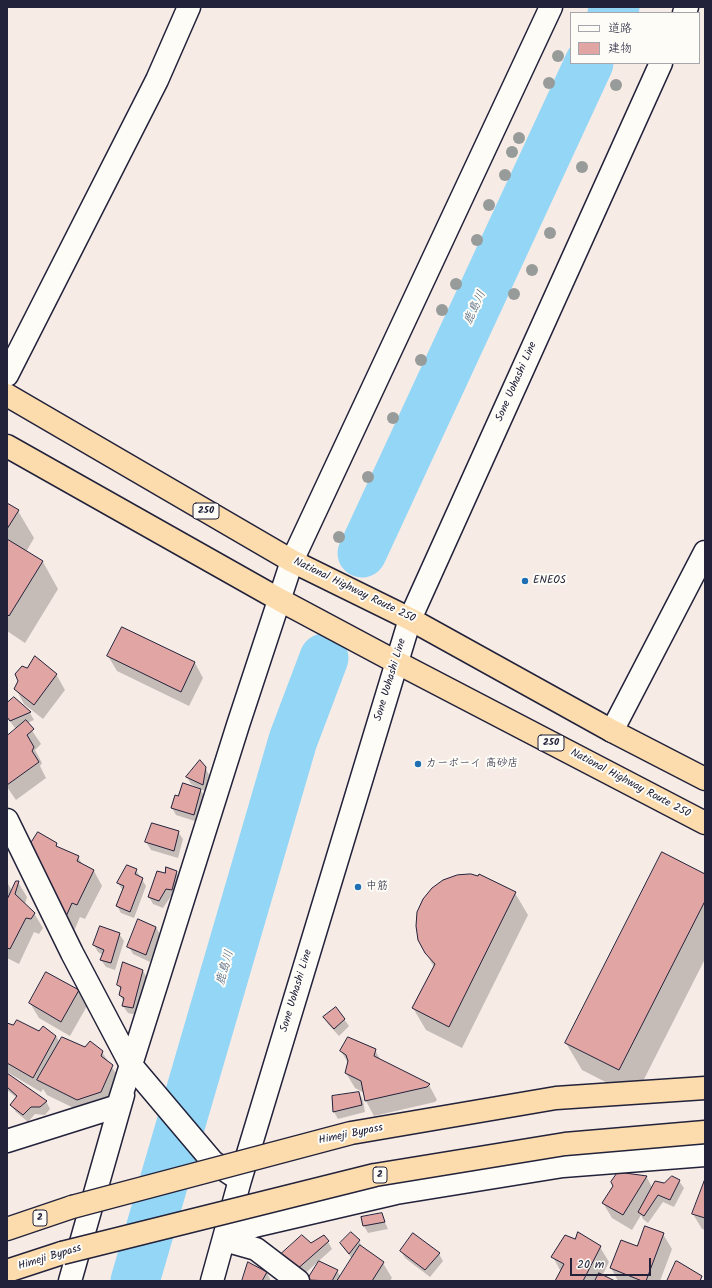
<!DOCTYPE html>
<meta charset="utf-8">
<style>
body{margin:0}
#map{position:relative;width:712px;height:1288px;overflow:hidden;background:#f7ebe6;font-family:Kalam,"Klee One",sans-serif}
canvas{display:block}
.frame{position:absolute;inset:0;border:8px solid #22223b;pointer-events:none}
.legend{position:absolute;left:570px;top:12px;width:130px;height:52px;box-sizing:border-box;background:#fdfcf7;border:1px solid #a5a5ac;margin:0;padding:5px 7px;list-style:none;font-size:12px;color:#22223b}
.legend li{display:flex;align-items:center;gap:8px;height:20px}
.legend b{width:20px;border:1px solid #a5a5ac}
.scale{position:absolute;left:570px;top:1258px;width:81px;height:18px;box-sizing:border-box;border:2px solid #22223b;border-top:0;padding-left:5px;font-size:12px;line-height:14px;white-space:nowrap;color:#22223b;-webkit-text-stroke:3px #fdfcf7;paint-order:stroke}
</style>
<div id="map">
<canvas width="712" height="1288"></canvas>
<div class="frame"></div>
<ul class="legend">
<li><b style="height:5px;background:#fdfcf7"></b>道路</li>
<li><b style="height:11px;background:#e1a6a4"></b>建物</li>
</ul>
<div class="scale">20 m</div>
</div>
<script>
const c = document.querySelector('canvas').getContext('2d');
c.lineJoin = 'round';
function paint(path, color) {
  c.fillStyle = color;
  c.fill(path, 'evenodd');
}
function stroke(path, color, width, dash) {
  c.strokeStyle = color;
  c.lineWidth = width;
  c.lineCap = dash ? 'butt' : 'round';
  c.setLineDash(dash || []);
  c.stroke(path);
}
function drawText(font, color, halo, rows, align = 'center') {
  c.font = font + ' Kalam,"Klee One",sans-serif';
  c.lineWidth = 4;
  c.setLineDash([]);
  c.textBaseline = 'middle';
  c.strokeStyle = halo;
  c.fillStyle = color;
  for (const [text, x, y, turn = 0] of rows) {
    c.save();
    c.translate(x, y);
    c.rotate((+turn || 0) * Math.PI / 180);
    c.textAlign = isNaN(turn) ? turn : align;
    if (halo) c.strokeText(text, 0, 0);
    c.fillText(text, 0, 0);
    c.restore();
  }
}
paint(new Path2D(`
 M7,504L18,511L34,538L26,552L43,562L58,589L25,643L7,631Z
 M122,628L195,663L203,678L189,706L117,671L108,656Z
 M56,674L65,690L43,719L24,704L16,689Z
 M14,699L30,713L34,720L27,723L41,744L35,750L42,763L40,766L46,778L16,800L7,787V737L20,726L15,728L7,717V704Z
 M205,767L209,775L207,792L191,784L187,777Z
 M199,788L205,797L198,822L176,815L172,808L179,797Z
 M178,832L183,839L178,858L151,850L146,842Z
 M56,844L58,848L78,857L83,865L94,871L102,886L85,919L80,917L72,936L49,883Z
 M136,870L146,886L134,918L121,913L117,906L123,891L118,883Z
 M176,872L180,879L176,897L171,896L163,908L153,904L149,897L166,874Z
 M705,875V959L635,1097L582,1070L566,1043Z
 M7,882L12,891L18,882L27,897L25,904L34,913L43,928L39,934L34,932L19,964L7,958Z
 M515,893L528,915L462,1048L426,1030L413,1008L434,967L425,952Z
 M156,927L160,935L150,962L133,954L129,947Z
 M119,934L124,941L115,970L106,967L101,960L103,955L98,952L94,945Z
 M143,971L147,978L137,1015L128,1013L123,1006L124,1002L120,995L121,990L118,984Z
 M47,974L78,991L87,1006L70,1036L39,1018L30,1003Z
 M324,1017L344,1019L349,1026L339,1036L328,1024Z
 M7,1024L56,1036L60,1043L102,1052L121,1081L109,1107L86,1114L47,1095L43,1089L41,1092L7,1072Z
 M375,1050L381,1061L429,1085L437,1100L435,1102L374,1116L366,1101L364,1093L355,1088L346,1073L348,1063L341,1051Z
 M7,1074L46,1101L50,1109L45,1115L35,1114L28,1122L16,1112L11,1105L17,1098L7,1090Z
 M359,1093L363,1100L365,1112L338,1119L334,1112L333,1097Z
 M646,1176L652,1187L679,1181L684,1188L674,1207L663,1202L648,1223L643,1219L641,1215L632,1230L612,1218L603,1203Z
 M705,1181V1230L702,1229L693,1214Z
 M381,1214L388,1229L368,1233L364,1226Z
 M663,1234L672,1249L660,1281H618L611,1268Z
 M359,1241L363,1249L383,1263L392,1278L390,1281H309L308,1280L337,1271L341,1277L352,1259L341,1243Z
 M328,1242L332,1249L300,1278L283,1255L311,1244Z
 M600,1247L609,1262L602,1276L613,1281H556L561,1272L553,1257Z
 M401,1251L439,1254L443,1261L430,1277L405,1258Z
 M248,1263L267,1273L271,1281H243Z`), '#0003');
stroke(new Path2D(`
 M612,13L615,7
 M362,553L589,63
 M135,1281L293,740L324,658`), '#94d6f6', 49);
const building = new Path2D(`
 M7,503L19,510L7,529Z
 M7,539L43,561L9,616L7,614Z
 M122,627L195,662L181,692L107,656Z
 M35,656L57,674L34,705L14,689L18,681L15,674L22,666L27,668Z
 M14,697L31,712L10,721L7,717V703Z
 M26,720L34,729L27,735L34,747L32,751L39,762L7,785V736Z
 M200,760L206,767L203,785L186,777Z
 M183,783L201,789L194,815L171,808L175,795L178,796Z
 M152,823L179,831L174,851L145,842Z
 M38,832L57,843L56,846L79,856L77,861L94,870L77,905L72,903L64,921L31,843Z
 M662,852L705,874V901L619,1070L565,1043Z
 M127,865L137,869L135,874L143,878L130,912L116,906L124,886L117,883Z
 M166,867L177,871L172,890L166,889L159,901L148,897L157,871L165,873Z
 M471,874L478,876L479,874L516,892L449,1027L412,1008L435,964L425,953L418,940L416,926L417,912L423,899L432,888L443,880L457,875Z
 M16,881H19L15,894L35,913L31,919L26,918L10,949L7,948V900Z
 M138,919L156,927L146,955L127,947Z
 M100,926L120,933L111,963L100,960L104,950L93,945Z
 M123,962L143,970L133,1008L122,1006L124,998L119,995L121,987L117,985Z
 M46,972L79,990L61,1022L29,1003Z
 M336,1007L345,1019L334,1029L323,1017Z
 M17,1020L39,1031L43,1026L56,1036L33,1078L7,1063V1023L13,1025Z
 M62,1037L85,1047L90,1041L103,1051L101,1056L113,1065L101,1092L77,1100L37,1080Z
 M348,1037L376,1049L374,1056L430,1084L427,1087L365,1101L361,1081L345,1073L348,1061L346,1055L340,1051Z
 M7,1073L47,1101L40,1107H31L23,1115L10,1105L17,1096L7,1087Z
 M359,1092L362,1105L333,1112L332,1096Z
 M618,1172L647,1176L623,1215L602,1203L613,1186L611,1182Z
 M672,1176L680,1180L670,1200L658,1195L644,1216L638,1212L655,1181L664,1183Z
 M705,1179V1218L692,1214Z
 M382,1213L385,1222L363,1226L361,1217Z
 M645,1226L664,1233L646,1281H642L610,1268L621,1240L637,1246Z
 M351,1232L360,1240L349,1254L340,1243Z
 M578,1232L601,1246L583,1281H555L564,1264L551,1257L565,1235L575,1239Z
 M413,1233L440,1253L425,1270L400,1251Z
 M302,1235L311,1243L324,1235L329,1241L295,1271L281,1254Z
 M360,1245L384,1262L372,1281H337Z
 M319,1261L338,1270L332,1281L307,1280Z
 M676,1261H677L702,1276L700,1281H667Z
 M248,1262L267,1272L262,1281H242Z
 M599,1273L615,1281H595Z`);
paint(building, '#e1a6a4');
stroke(building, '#22223b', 1);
const minor = new Path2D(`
 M7,375L157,80L189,7
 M612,731L705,552
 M7,820L72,953L131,1065L213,1162L234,1176
 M7,1141L118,1106L238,725L292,561L551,7
 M224,1240L254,1226L396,1193L563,1166L705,1155
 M224,1240L256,1249L298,1281
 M70,1281L123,1095`);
const secondary = new Path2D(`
 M684,13L687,7
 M212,1281L240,1180L410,619L661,63`);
const trunk = new Path2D(`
 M7,395L292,561L410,619L612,731L705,779
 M7,446L280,600L396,662L705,823`);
const motorway = new Path2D(`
 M7,1229L72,1207
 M7,1271L62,1253`);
stroke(minor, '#22223b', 25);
stroke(secondary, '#22223b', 25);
stroke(trunk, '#22223b', 25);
stroke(motorway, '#22223b', 25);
stroke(minor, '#fdfcf7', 22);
stroke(secondary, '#fdfcf7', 22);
stroke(trunk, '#fcdcac', 22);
stroke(motorway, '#fcdcac', 22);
const motorwayBridge = new Path2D(`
 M72,1207L351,1133L556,1098L705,1088
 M62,1253L375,1175L565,1144L705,1132`);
stroke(motorwayBridge, '#22223b', 25, []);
stroke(motorwayBridge, '#fcdcac', 22);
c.fillStyle = '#979b99';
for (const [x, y] of [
 [558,56],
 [549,83],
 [616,85],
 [519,138],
 [512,152],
 [582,167],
 [505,175],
 [489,205],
 [550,233],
 [477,240],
 [532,270],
 [456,284],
 [514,294],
 [442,310],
 [421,360],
 [393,418],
 [368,477],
 [339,537]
]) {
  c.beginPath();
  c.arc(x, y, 6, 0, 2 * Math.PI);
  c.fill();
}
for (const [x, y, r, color] of [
 [525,581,4,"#1f6fb2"],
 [418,764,4,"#1f6fb2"],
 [358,887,4,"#1f6fb2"]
]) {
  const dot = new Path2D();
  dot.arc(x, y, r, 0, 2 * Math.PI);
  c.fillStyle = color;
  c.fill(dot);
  stroke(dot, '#fdfcf7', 1.5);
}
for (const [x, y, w] of [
 [206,511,26],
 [551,743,26],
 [380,1175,14],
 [40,1218,14]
]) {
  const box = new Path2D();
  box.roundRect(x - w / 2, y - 8, w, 16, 3);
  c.fillStyle = '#fdfcf7';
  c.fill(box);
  stroke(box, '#22223b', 1);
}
drawText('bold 10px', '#22223b', null, [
 ["250",206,511],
 ["250",551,743],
 ["2",380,1175],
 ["2",40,1218]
]);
drawText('11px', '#22223b', '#fdfcf7', [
 ["Sone Uohashi Line",517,382,-66],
 ["National Highway Route 250",354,591,26],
 ["Sone Uohashi Line",391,680,-73],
 ["National Highway Route 250",630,784,28],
 ["Sone Uohashi Line",297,991,-73],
 ["Himeji Bypass",351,1135,-12],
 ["Himeji Bypass",50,1258,-17]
]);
drawText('11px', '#22223b', '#fdfcf7', [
 ["ENEOS",533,581],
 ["カーボーイ 高砂店",426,764],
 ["中筋",366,887]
], 'left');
drawText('italic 12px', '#445873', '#fdfcf7', [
 ["鹿島川",476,308,-65],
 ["鹿島川",226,968,-74]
]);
</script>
